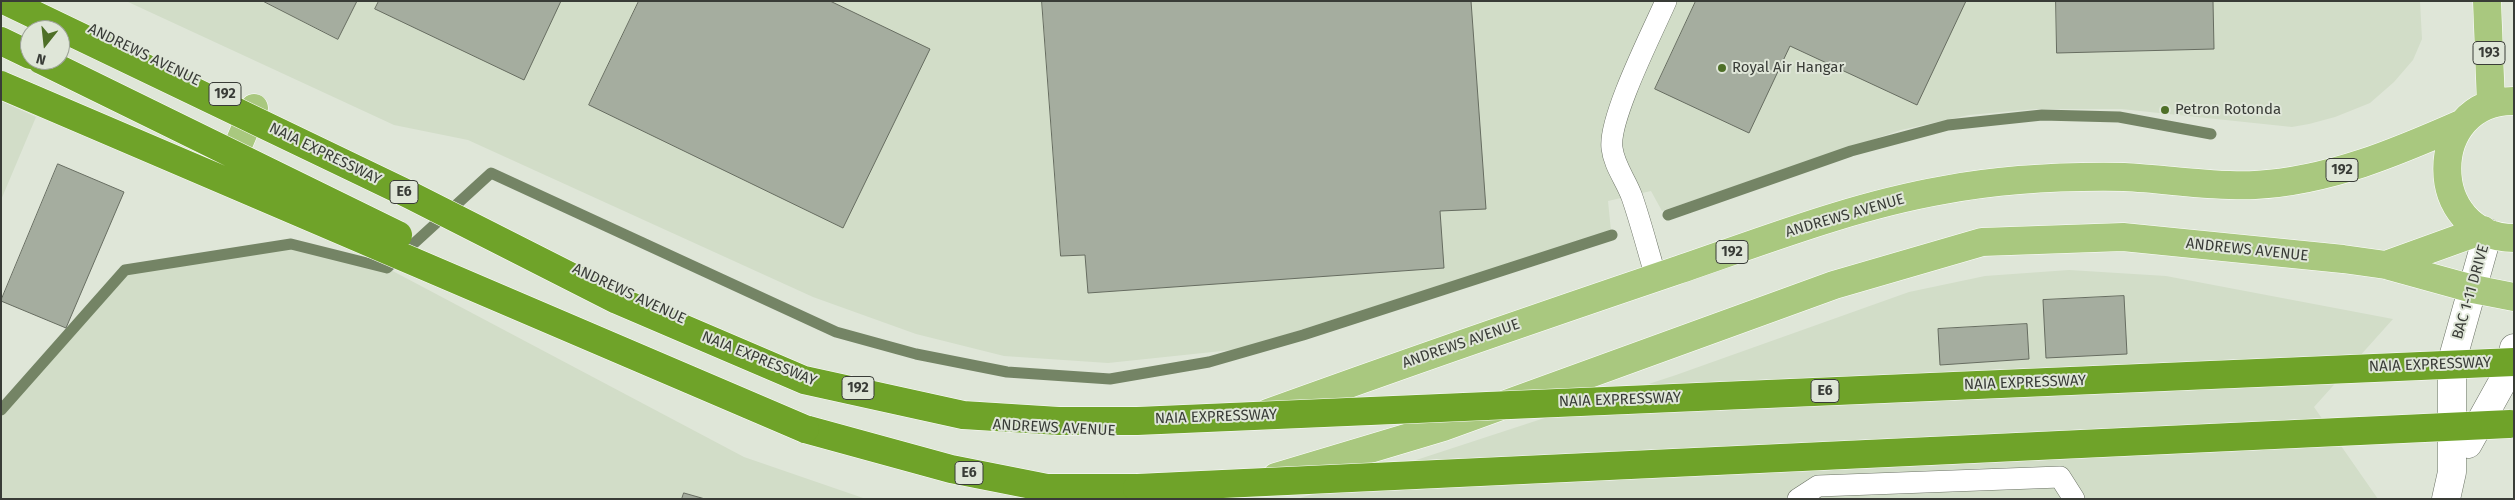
<!DOCTYPE html>
<style>
body{margin:0}
#map{position:relative;width:2515px;height:500px;overflow:hidden;background:#dfe6d8;font-family:"Fira Sans",sans-serif}
canvas{display:block}
.frame{position:absolute;inset:0;border:2px solid #393c37;pointer-events:none}
.north{position:absolute;left:20px;top:20px;width:50px;height:50px;box-sizing:border-box;background:#dfe6d8;border:1px solid #9da298;border-radius:50%;rotate:196deg;font-size:14px;font-weight:700;line-height:20px;text-align:center;color:#393c37}
.north::after{content:'';display:block;margin:auto;width:18px;height:22px;background:#4e6f27;clip-path:polygon(50% 0,100% 100%,50% 72%,0 100%)}
</style>
<div id="map">
<canvas width="2515" height="500"></canvas>
<div class="frame"></div>
<div class="north">N</div>
</div>
<script>
const c = document.querySelector('canvas').getContext('2d');
c.lineJoin = 'round';
function paint(path, color) {
  c.fillStyle = color;
  c.fill(path, 'evenodd');
}
function stroke(path, color, width, dash) {
  c.strokeStyle = color;
  c.lineWidth = width;
  c.lineCap = dash ? 'butt' : 'round';
  c.setLineDash(dash || []);
  c.stroke(path);
}
function drawText(font, color, halo, rows, align = 'center') {
  c.font = font + ' "Fira Sans",sans-serif';
  c.lineWidth = 4;
  c.setLineDash([]);
  c.textBaseline = 'middle';
  c.strokeStyle = halo;
  c.fillStyle = color;
  for (const [text, x, y, turn = 0] of rows) {
    c.save();
    c.translate(x, y);
    c.rotate((+turn || 0) * Math.PI / 180);
    c.textAlign = isNaN(turn) ? turn : align;
    if (halo) c.strokeText(text, 0, 0);
    c.fillText(text, 0, 0);
    c.restore();
  }
}
paint(new Path2D(`
 M126,1H2420L2422,39L2413,60L2394,82L2370,103L2335,117L2309,124L2292,127L2121,109H2036L1969,115L1901,130L1662,211L1651,191L1608,201L1611,231L1241,349L1108,363L1004,356L916,334L813,297L468,140L394,125Z
 M1,101L36,117L1,200Z
 M291,244L387,268L744,457L866,499H1V410L125,270Z
 M2069,270L2166,276L2393,319L2314,407L2378,499H1297L1676,375L1909,292L1985,276Z`), '#d2ddc8');
stroke(new Path2D(`
 M1668,215L1851,151L1948,125L2042,115L2119,117L2211,134
 M1,410L125,270L291,244L387,268L491,173L836,332L916,354L1007,372L1110,379L1209,362L1303,335L1612,235`), '#748465', 11);
const building = new Path2D(`
 M263,1H357L338,39Z
 M379,1H561L524,80L375,9Z
 M639,1H830L930,49L843,228L589,105Z
 M1042,1H1471L1486,209L1440,211L1444,268L1088,293L1085,255L1061,256Z
 M1696,1H1966L1917,105L1790,46L1749,133L1655,89Z
 M2056,1H2213L2214,49L2057,53Z
 M58,164L124,192L66,328L1,301Z
 M2124,296L2127,354L2046,358L2043,300Z
 M2027,324L2029,359L1940,365L1938,329Z
 M684,493L705,499H682Z`);
paint(building, '#a5ad9f');
stroke(building, '#676d61', 1);
const service = new Path2D(`
 M1656,277C1648,251 1641,223 1632,197C1626,180 1614,166 1612,148C1608,119 1653,31 1666,1
 M1798,499L1818,486L2060,477L2074,499`);
const tertiary = new Path2D(`
 M2468,444L2508,372L2514,348
 M2446,499L2452,472V361L2488,233`);
const primary = new Path2D(`
 M2487,1L2491,104
 M2514,101C2425,100 2425,237 2514,238
 M231,162L254,108
 M2386,265L2483,230
 M1268,413C1403,364 1539,317 1675,271C1763,241 1852,206 1944,190C2003,179 2064,176 2124,177C2168,179 2211,187 2255,185C2329,181 2397,152 2463,123
 M1276,477L1443,427L1834,285L1982,242L2123,237L2343,259L2386,265L2473,289L2514,297`);
const motorway = new Path2D(`
 M1,41L30,55
 M805,429L951,469L1047,488H1137`);
stroke(service, '#6b7265', 22);
stroke(tertiary, '#6b7265', 29);
stroke(primary, '#fff', 29);
stroke(motorway, '#fff', 29);
stroke(service, '#fff', 21);
stroke(tertiary, '#fff', 28);
stroke(primary, '#a9c87f', 28);
stroke(motorway, '#6fa329', 28);
const motorwayBridge = new Path2D(`
 M6,1L410,195L617,300L804,380L963,415L1059,421H1137L2514,362
 M41,60L398,235
 M1,85L805,429
 M1137,488L2510,424`);
stroke(motorwayBridge, '#fff', 29, []);
stroke(motorwayBridge, '#6fa329', 28);
for (const [x, y, r, color] of [
 [1722,68,5,"#4e6f27"],
 [2165,110,5,"#4e6f27"]
]) {
  const dot = new Path2D();
  dot.arc(x, y, r, 0, 2 * Math.PI);
  c.fillStyle = color;
  c.fill(dot);
  stroke(dot, '#dfe6d8', 2);
}
for (const [x, y, w] of [
 [2489,53,32],
 [225,94,32],
 [2342,170,32],
 [404,192,28],
 [1732,252,32],
 [858,388,32],
 [1825,391,28],
 [969,473,28]
]) {
  const box = new Path2D();
  box.roundRect(x - w / 2, y - 11.5, w, 23, 4);
  c.fillStyle = '#dfe6d8';
  c.fill(box);
  stroke(box, '#393c37', 1);
}
drawText('bold 14px', '#393c37', null, [
 ["193",2489,53],
 ["192",225,94],
 ["192",2342,170],
 ["E6",404,192],
 ["192",1732,252],
 ["192",858,388],
 ["E6",1825,391],
 ["E6",969,473]
]);
drawText('15px', '#393c37', '#dfe6d8', [
 ["ANDREWS AVENUE",144,55,26],
 ["NAIA EXPRESSWAY",325,154,26],
 ["ANDREWS AVENUE",1845,216,-16],
 ["ANDREWS AVENUE",2247,250,6],
 ["BAC 1-11 DRIVE",2471,292,-74],
 ["ANDREWS AVENUE",629,294,25],
 ["ANDREWS AVENUE",1461,344,-19],
 ["NAIA EXPRESSWAY",759,359,22],
 ["NAIA EXPRESSWAY",2430,365,-2],
 ["NAIA EXPRESSWAY",2025,383,-2],
 ["NAIA EXPRESSWAY",1620,400,-2],
 ["NAIA EXPRESSWAY",1216,417,-2],
 ["ANDREWS AVENUE",1054,428,3]
]);
drawText('15px', '#393c37', '#dfe6d8', [
 ["Royal Air Hangar",1732,68],
 ["Petron Rotonda",2175,110]
], 'left');
</script>
